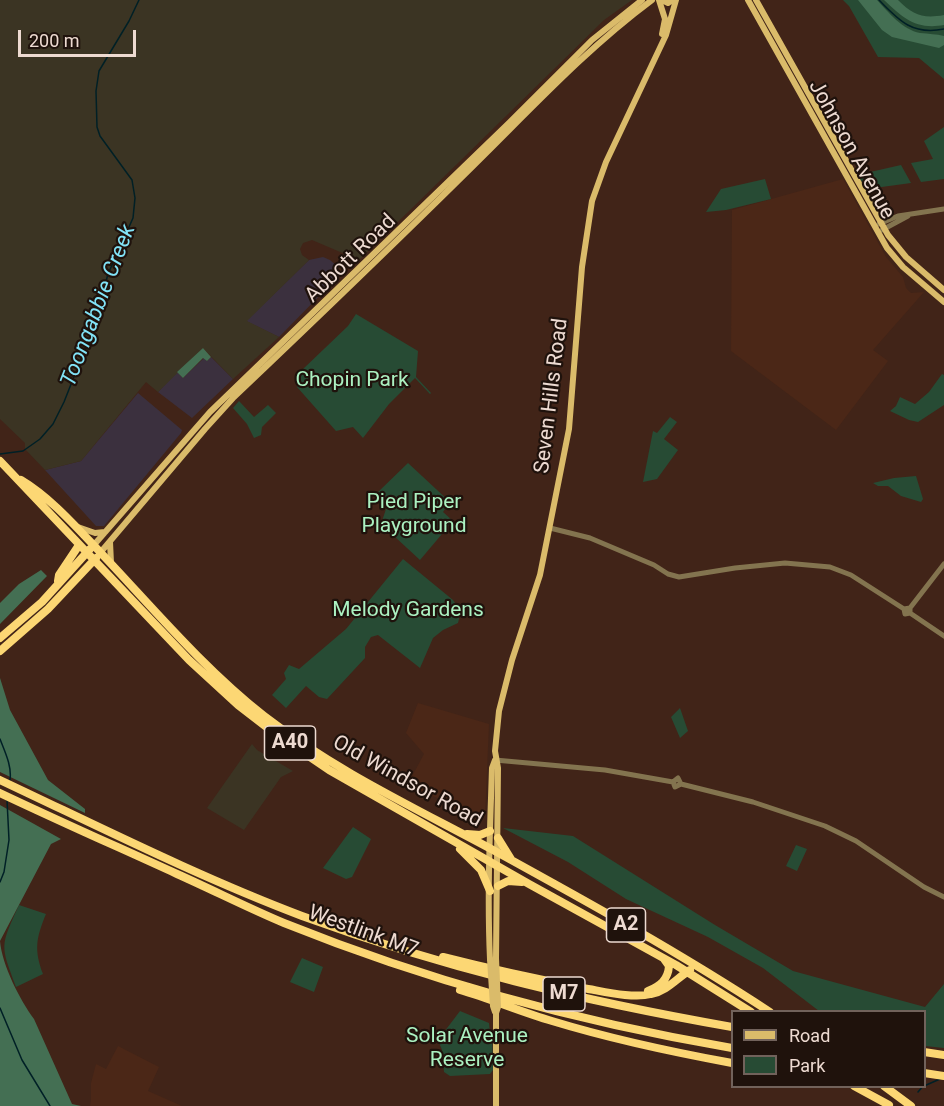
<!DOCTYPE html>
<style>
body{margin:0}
#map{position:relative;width:944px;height:1106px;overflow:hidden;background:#412418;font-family:Roboto,sans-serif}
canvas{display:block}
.legend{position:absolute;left:731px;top:1010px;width:195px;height:78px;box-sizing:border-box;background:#1f120c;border:2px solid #71625b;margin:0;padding:8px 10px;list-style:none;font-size:18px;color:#eddad1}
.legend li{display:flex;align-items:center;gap:12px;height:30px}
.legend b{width:30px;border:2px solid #71625b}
.scale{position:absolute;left:18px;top:30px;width:118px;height:27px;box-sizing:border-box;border:3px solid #eddad1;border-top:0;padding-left:8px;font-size:18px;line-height:21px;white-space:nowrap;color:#eddad1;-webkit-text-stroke:4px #1f120c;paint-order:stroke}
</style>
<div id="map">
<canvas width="944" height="1106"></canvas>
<ul class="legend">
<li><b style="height:8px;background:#dabb6a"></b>Road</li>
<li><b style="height:16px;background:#274b34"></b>Park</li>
</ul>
<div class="scale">200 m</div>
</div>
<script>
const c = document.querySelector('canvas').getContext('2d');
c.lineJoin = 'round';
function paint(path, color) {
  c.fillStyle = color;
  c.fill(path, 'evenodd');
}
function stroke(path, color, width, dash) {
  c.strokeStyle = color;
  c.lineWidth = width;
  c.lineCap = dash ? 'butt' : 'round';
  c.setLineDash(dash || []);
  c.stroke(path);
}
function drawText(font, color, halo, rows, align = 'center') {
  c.font = font + ' Roboto,sans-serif';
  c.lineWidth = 4.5;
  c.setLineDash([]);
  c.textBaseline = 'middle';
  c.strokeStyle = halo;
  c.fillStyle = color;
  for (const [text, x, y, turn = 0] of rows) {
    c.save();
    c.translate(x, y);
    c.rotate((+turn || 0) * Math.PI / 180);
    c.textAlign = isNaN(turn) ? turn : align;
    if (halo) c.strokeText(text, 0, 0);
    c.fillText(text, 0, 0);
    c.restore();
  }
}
paint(new Path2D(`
 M323,257L330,260L338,267L332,283L279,337L246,321L309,260Z
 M211,357L233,379L192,418L158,392L177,372L183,378L204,358L207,361Z
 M138,393L182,430L181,433L104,526H96L45,470L81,461Z`), '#3b303e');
paint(new Path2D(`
 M0,0H632L604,20L359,260L312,240L303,243L300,249L302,255L309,260L247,321L279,337L233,379L203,348L158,392L146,382L81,461L45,470L25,449V443L0,419Z
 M252,744L257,750L293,771L281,777L244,830L207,808Z`), '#3b3423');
paint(new Path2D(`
 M843,179L886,257L903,277L906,288L911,293L924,292L873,350L888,361L836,430L731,351L732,210Z
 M418,703L489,724L485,817L464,811L408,784L424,754L406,733Z
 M118,1046L159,1067L148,1091L182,1106H90L91,1100V1083L96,1064L106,1069Z`), '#4b2717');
paint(new Path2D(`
 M843,0H944V79L919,58L878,57L849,6Z
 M944,127V179L921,182L911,163L933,159L924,141Z
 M901,165L911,183L867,189L857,175Z
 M765,179L771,199L726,210L706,212L721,189Z
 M356,314L418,351L416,377L431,393L430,394L415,378L389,404L363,438L353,427L336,431L297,387L302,370L348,326Z
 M942,374L944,375V405L918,422L909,420L890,411L896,406L900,397L915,404L929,392Z
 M239,401L254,417L268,405L276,413L262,427L261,435L254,438L247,424L233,408Z
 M670,417L677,422L664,439L678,450L657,479L643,482L653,431L657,433Z
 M408,463L450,502L443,512L453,521L420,560L381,524L388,503L377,493Z
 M916,476L923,499L921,502L901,496L888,486H878L873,483L894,478Z
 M403,559L453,600C459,608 461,613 458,623L443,630L433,638L420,668L378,635L371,637L365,647V658L327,699L319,697L306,686L286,708L272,695L286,679L284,673L289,665L299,669L346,629Z
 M680,708L688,731L680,738L671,717Z
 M353,827L371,839L352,877L346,879L323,868Z
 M503,828L573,836L715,925L793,971L925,1007L944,984V1048L925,1046L924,1012L819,1011L763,968L708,937L626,899L568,862Z
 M796,845L807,849L797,871L786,866Z
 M19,905L46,914C36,938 34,950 43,974L16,987C0,944 0,947 19,905Z
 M302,958L323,967L314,992L290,982Z
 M460,1011L489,1023L490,1033H492L493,1070L490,1074L450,1076L444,1072L442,1050L438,1040Z`), '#274b34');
paint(new Path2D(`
 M858,0H877C888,12 903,30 920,33C929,34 936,34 944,36V45L939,48L892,37L882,30Z
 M884,0H898C913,15 923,19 944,15V25C916,30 903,18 884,0Z
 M203,348L211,357L207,361L203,358L183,378L177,372Z
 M41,570L47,576L0,624V603L19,584Z
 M0,678L10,710L48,780L85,809V813L0,772Z
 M0,805L61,839L51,844L0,941C2,965 20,1000 34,1019L72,1104L81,1106H0Z`), '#446f53');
stroke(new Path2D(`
 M879,0C900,22 913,35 944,29
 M0,454L23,451L40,439L53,424L64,402L94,326L108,274L133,218L135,198L132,180L100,136L97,127L96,91L99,71L129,21L139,0
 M0,739C5,752 12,766 10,780
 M0,882L4,872L9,840L7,800
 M0,1008L22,1060L50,1106
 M924,1086L940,1079
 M918,1092L923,1086`), '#002026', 1.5);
stroke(new Path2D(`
 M879,224L898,216L944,209
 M882,230L908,216
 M550,528L590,538L654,565L668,574L679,577L735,568L785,563L830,567L851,575L904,609
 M910,608L944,564
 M910,613V608L904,609L905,614L910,613L944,636
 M495,760L605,770L673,782L678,778L681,784
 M673,782L675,787L681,784L753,802L825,826L856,841L924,887L944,897`), '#83744f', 5);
stroke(new Path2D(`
 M659,0L665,19L662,34
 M662,0L668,3L672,0
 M748,0L887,248L903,267L944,302
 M756,0L888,235L906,257L944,290
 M75,526L95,533L105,532
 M110,542L111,563
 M93,546L210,412L509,123L592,40L642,0
 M100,553L205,429L234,397C314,321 394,244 472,167C531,109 586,49 652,0
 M496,958L498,768L495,751L499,711L512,660L540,575L569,429L582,267L592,201L606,162L666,35L676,0
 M490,959C487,895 490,831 492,768L495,760
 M496,1013V1106`), '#dabb6a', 6);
stroke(new Path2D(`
 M0,461L189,660L238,705L273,732L329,770L529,884L676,965L751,1012
 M21,480C51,498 76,527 100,552C153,608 203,668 264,716C334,770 415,808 493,850C586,901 680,953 770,1012
 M58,581L59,575L79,545
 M0,638L42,602L90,549
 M0,651L48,609L96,558
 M0,780C100,827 199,877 302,916C444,968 584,1001 732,1027
 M0,793C59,821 118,847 177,874C213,890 248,908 284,923C428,981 580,1022 732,1048
 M467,834L480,835L490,831
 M498,838L511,859
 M460,849L481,870L490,891
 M498,886L508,881L522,882
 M443,957C490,969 536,979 583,988C602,991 633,999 651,994C667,991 677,978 690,970
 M460,990C491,999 521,1012 552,1021C611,1039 672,1052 732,1063
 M648,991C660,986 668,980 669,966L664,959
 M924,1052L944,1055
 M924,1073L944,1076
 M854,1086L889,1105
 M884,1086L911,1106`), '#fcd774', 8);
stroke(new Path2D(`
 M490,959L493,1006L495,1012
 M496,1013L498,1007L496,958`), '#dabb6a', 6);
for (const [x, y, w] of [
 [290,743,51],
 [626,925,39],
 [564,994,42]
]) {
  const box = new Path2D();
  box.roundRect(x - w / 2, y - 17, w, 34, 4.5);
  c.fillStyle = '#1f120c';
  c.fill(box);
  stroke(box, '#eddad1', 1.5);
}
drawText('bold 20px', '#eddad1', null, [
 ["A40",290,743],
 ["A2",626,925],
 ["M7",564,994]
]);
drawText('21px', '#eddad1', '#1f120c', [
 ["Johnson Avenue",851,150,61],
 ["Abbott Road",351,259,-44],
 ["Seven Hills Road",552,396,-83],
 ["Old Windsor Road",407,782,29],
 ["Westlink M7",363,932,20]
]);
drawText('21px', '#abf1c1', '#1f120c', [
 ["Chopin Park",352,381],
 ["Pied Piper",414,503],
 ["Playground",414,527],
 ["Melody Gardens",408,611],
 ["Solar Avenue",467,1037],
 ["Reserve",467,1061]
]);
drawText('italic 22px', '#82e3f7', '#1f120c', [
 ["Toongabbie Creek",99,306,-69]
]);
</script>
